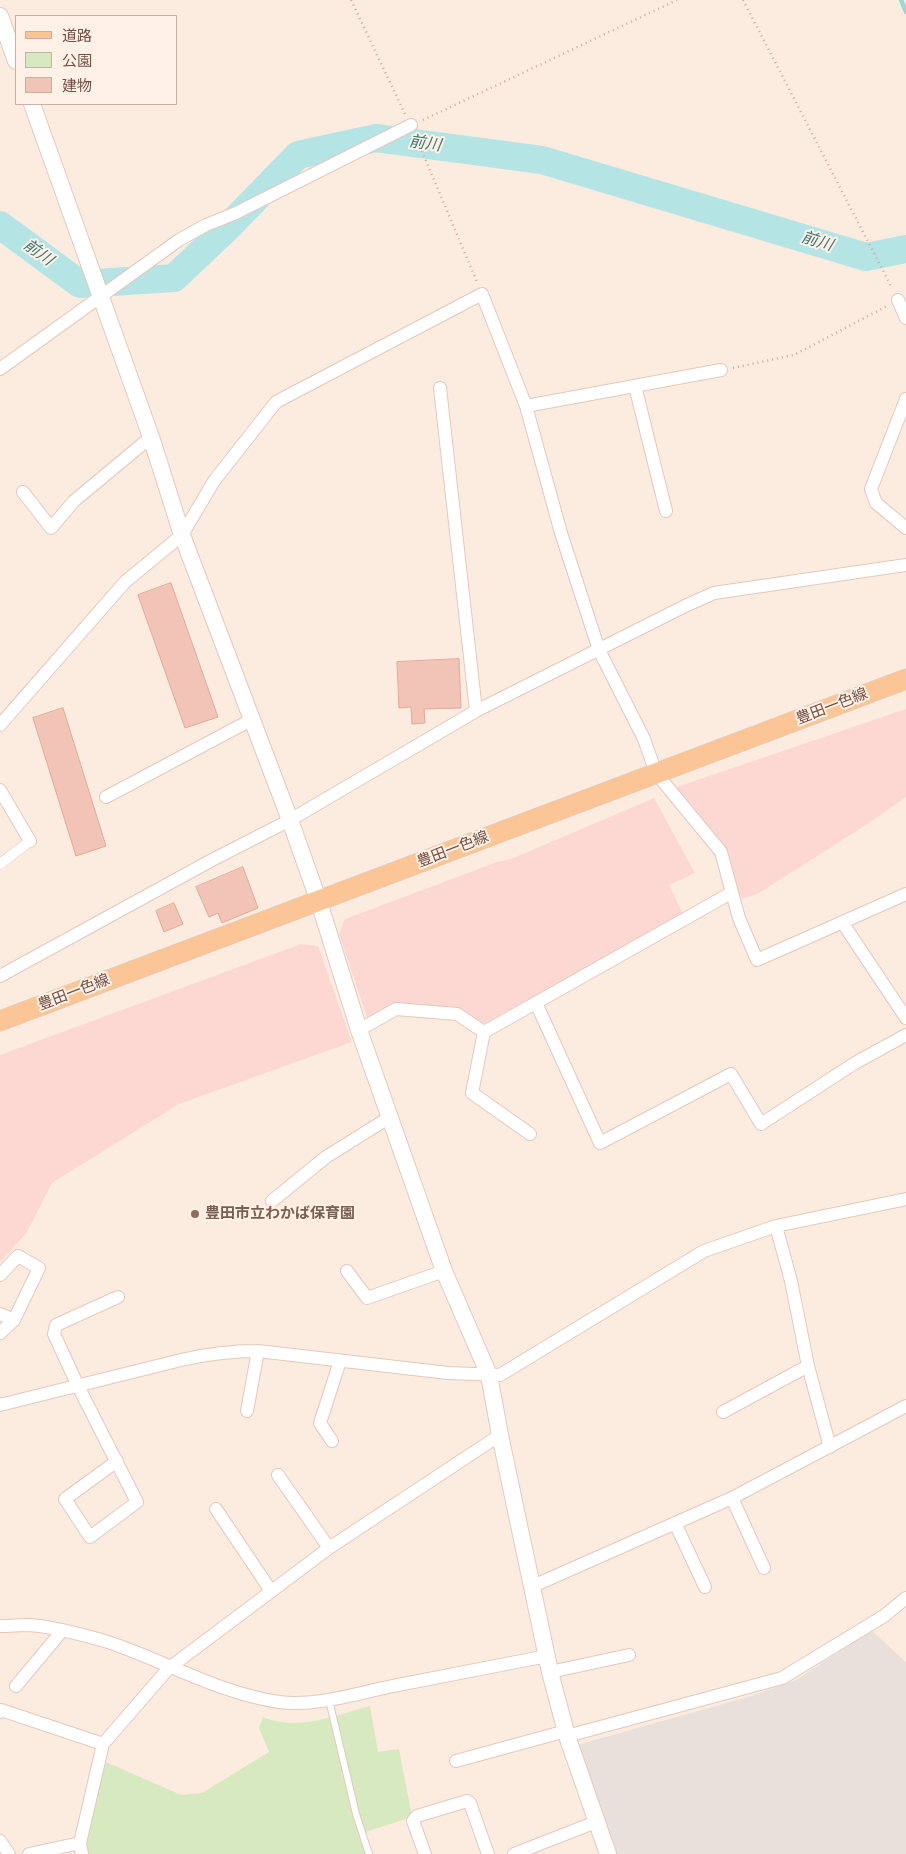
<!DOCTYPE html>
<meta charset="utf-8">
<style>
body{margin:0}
#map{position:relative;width:906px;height:1854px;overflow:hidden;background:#fcecdf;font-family:"DM Sans","Noto Sans JP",sans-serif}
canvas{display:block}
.legend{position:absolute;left:15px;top:15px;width:162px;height:90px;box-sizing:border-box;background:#fff1e5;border:1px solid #c7b0a6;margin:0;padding:6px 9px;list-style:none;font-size:15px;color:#724f47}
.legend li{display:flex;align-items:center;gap:10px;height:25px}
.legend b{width:25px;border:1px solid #c7b0a6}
</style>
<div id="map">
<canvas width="906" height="1854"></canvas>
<ul class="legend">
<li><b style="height:6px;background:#fcc596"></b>道路</li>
<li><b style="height:14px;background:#d7e9be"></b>公園</li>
<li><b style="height:14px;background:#f2c4b7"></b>建物</li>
</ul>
</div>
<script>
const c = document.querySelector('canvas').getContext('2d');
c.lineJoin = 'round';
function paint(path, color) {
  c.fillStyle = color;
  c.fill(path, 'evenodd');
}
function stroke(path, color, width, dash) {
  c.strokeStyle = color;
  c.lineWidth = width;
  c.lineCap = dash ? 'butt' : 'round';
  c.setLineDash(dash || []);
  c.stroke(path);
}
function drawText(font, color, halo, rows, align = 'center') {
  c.font = font + ' "DM Sans","Noto Sans JP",sans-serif';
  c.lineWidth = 4;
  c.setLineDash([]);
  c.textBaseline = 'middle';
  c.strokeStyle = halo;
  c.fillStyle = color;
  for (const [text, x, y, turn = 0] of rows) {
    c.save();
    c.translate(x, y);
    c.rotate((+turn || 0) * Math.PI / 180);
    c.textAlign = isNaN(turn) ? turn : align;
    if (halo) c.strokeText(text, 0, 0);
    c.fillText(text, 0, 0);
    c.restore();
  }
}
paint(new Path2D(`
 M906,709V797L869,823L759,893L742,899L721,852L674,788Z
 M654,798L695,873L669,885L684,916L483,1024L394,1006L368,1020L339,934L345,919L497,862L511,859Z
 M301,944L318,946L352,1042L179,1104L52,1183L27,1232L0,1262V1055Z`), '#fdd8d2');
paint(new Path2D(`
 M871,1630L906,1662V1854H610L577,1745L751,1696L798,1679Z`), '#eae0db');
paint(new Path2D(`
 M370,1706L378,1752L399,1749L412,1817L362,1833L371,1854H82L106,1762L181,1795L202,1793L269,1752L259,1728L263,1717C297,1732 336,1715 370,1706Z`), '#d7e9be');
stroke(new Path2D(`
 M901,0L906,12`), '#9ad7d6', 4.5);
stroke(new Path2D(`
 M0,225L80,284L174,278L228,227L298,155L376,138L542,160L866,257L906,249`), '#b4e5e4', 28);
const building = new Path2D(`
 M171,583L218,717L185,728L138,595Z
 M459,659L461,708L424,709L425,723L412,724L411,707L399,708L397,662Z
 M63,708L106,846L76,856L33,718Z
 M243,867L258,908L222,923L218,913L209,917L196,887Z
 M174,903L183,924L164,932L156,911Z`);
paint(building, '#f2c4b7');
stroke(building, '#e4a897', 1);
const service = new Path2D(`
 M329,1700L356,1814L369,1854`);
const pedestrian = new Path2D(`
 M0,864L30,841`);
const minor = new Path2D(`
 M898,300L906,318
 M0,369L179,240L206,225L236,213L411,125
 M635,386L666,511
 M440,388L476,711
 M906,399L871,489L876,503L906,528
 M526,406L721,370
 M23,492L51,528L74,501L151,437
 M0,725L125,582L182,535L214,481L276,402L482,294L526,406L561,533L599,650L644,739L656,773L721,852L739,918L757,960L906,894
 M0,790L30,841
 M106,797L251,720
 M842,922L906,1018
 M0,976L212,860L290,820L476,711L685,606L714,593L906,565
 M536,1003L600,1143L731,1074L761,1124L855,1063L906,1035
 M359,1030L396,1009L457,1014L484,1032L472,1093L530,1134
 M484,1032L731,893
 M272,1201L326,1157L390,1117
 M776,1226L791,1281L808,1366L830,1447
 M347,1271L367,1298L444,1271
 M0,1275L18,1256L39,1268L14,1320L0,1333
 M0,1314L14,1320
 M0,1405L181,1360C207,1354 231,1351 258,1351L448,1373L500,1375L704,1251L776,1226L906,1199
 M247,1411L258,1351
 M723,1412L808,1366
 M332,1441L320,1423L340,1361
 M117,1461L65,1499L90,1537L137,1502L78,1386L54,1334L56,1325L118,1297
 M278,1475L329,1548
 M732,1498L764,1568
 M216,1509L271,1591
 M675,1523L705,1587
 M533,1586L732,1498L906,1406
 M0,1626C10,1626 20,1625 30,1625C56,1627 84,1635 108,1642C165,1661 218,1693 279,1702C318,1707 360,1692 398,1685C447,1675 497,1666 547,1656
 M550,1672L629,1655
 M16,1686L62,1631
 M0,1712L1,1710L103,1744L169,1668L329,1548L500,1435
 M567,1736L782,1678L884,1616L906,1598
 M456,1761L566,1731
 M0,1841L9,1854
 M80,1843L103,1744
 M29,1854L80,1843L82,1854
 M425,1854L413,1821L417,1816L467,1801L470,1803L488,1854
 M514,1854L596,1822`);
const tertiary = new Path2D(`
 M0,16L16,61
 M32,104L151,437L182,535L290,820L319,902L359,1030L444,1271L489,1375L500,1435L550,1672L567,1736L608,1854`);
const primary = new Path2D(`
 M0,1021L906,679`);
stroke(service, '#e2c9be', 8);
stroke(pedestrian, '#e2c9be', 11);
stroke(minor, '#e2c9be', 14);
stroke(tertiary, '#e2c9be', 18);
stroke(primary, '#d8cecb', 21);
stroke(new Path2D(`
 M351,0L405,114
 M743,0L892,288
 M423,120L677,0
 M416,137L477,282
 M733,368L794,355L887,306`), '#d6a89a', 2.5, [1, 4]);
stroke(service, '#fff', 6);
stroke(pedestrian, '#fff', 10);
stroke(minor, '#fff', 12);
stroke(tertiary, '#fff', 16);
stroke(primary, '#fcc596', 20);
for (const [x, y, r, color] of [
 [195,1214,5,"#8d6e63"]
]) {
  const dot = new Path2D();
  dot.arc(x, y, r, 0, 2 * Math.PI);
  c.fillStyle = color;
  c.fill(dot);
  stroke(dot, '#fff1e5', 2);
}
drawText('15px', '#724f47', '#fff1e5', [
 ["豊田一色線",832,707,-21],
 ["豊田一色線",453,850,-21],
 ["豊田一色線",74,993,-21]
]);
drawText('bold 15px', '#785e54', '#fff1e5', [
 ["豊田市立わかば保育園",205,1214]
], 'left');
drawText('italic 16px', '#3b7878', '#fff1e5', [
 ["前川",425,144,8],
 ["前川",817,242,17],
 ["前川",38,253,36]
]);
</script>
